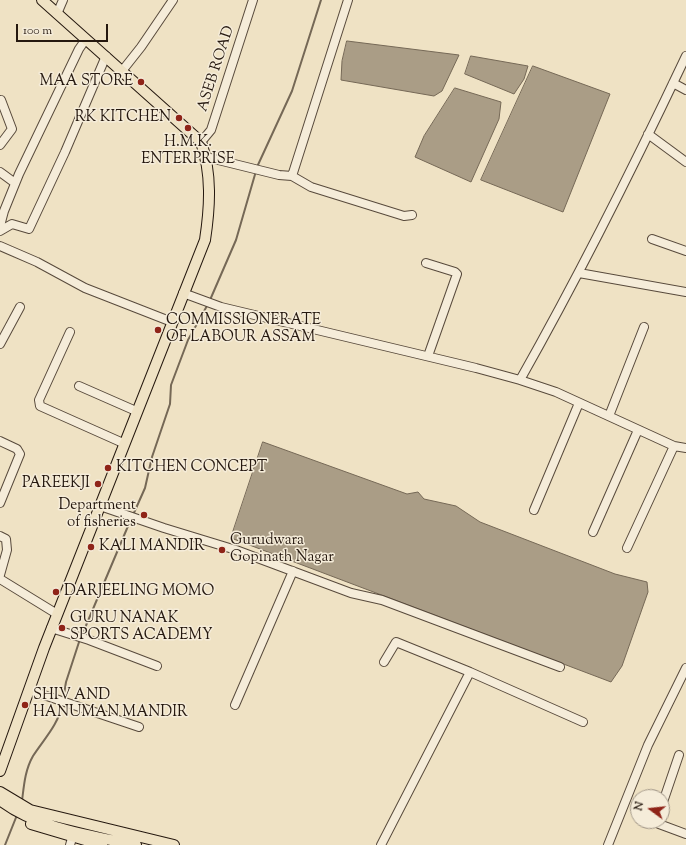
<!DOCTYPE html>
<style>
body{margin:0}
#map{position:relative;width:686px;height:845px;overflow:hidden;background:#efe2c4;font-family:"Sorts Mill Goudy",serif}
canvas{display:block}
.north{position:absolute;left:630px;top:789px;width:40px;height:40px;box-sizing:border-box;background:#f5ecd9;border:1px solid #a29788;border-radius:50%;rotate:285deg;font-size:11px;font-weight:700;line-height:16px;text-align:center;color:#25180f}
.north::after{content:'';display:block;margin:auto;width:14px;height:18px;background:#8f2418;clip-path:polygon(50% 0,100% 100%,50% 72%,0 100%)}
.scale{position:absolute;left:16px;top:24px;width:92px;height:18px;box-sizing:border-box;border:2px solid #25180f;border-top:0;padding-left:5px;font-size:12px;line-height:14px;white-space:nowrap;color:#25180f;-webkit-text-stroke:3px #f5ecd9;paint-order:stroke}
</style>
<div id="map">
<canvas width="686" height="845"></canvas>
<div class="north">N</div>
<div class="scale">100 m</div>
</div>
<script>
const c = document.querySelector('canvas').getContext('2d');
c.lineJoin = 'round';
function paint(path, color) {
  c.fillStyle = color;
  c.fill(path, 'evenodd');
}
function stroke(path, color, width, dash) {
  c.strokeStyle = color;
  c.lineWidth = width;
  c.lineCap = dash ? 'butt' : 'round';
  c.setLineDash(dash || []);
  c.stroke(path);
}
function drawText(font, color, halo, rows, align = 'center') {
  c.font = font + ' "Sorts Mill Goudy",serif';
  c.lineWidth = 3;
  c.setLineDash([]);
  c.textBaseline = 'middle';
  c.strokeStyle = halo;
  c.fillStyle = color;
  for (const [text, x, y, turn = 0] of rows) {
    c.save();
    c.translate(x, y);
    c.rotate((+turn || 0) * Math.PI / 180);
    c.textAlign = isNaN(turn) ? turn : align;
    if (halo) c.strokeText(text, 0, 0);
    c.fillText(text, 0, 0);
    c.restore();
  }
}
const water = new Path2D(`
 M347,41L459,55L442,91L434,96L341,80L342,61Z
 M471,56L528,66L524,79L514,94L465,74Z
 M533,66L610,94L563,212L481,180Z
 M455,88L501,102L499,119L471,182L415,157L424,136Z
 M263,442L407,494L418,492L424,499L456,506L480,522L615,574L647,582L648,592L622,666L611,682L231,538Z`);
paint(water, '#aa9d86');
stroke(water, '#756856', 1);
stroke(new Path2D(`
 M257,167L292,91L321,0
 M210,300L236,240L256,171
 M133,515L145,488L152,457L170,404L171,385L188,340L208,304
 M82,635L131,519
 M63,700L66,682L80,639
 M22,801C24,785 25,770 33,756C44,739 59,724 62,704
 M5,845L17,815`), '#756856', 2);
const minor = new Path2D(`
 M57,14L63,0
 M122,71L141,47L173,0
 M673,83L686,90
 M648,134L686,162
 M201,142L211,130L253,0
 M0,145L12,129L1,100
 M206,157L279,175L292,176L348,0
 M0,172L15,183
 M292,176L311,187L404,216L412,215
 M0,226L4,211L19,174L79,49L86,39
 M0,231L12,224L29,229L65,152L106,56
 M652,239L686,251
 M0,246L37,262L85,288L172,322
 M426,263L455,272L457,274L428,356
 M579,273L686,292
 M183,293L221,307L476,368L520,380L556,392L674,446L686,448
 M70,332L39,400L40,406L123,443
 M0,344L20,307
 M520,380C580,274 634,166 686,56
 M79,386L136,411
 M609,416L644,327
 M0,441L17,449L20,454L0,503
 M100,506L164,528L236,550L351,593L382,600L560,667
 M534,510L579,403
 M593,532L638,430
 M0,536L6,539L7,550L0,575
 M627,548L674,446
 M0,579L57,614
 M51,628L89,640L157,666
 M470,672L583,722
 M29,690L139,727
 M235,705L293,571
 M662,805L679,755
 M657,821L659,824L686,834
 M70,845L72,838
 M381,845L470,672L396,642L384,662
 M608,845L648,745L686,668`);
const major = new Path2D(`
 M0,771L44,648L205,240C210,207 212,174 201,142L42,0
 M0,792L30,810L174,845
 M0,800C35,828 93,836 136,845
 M31,824L102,845`);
stroke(minor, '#584a3c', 10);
stroke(major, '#25180f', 12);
stroke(minor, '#f5ecd9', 8);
stroke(major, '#efe2c4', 10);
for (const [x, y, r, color] of [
 [141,82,4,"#8f2418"],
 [179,118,4,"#8f2418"],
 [188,128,4,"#8f2418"],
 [158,330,4,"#8f2418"],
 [108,468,4,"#8f2418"],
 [98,484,4,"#8f2418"],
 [144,515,4,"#8f2418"],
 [91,547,4,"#8f2418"],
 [222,550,4,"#8f2418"],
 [56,592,4,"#8f2418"],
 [62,628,4,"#8f2418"],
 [25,705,4,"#8f2418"]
]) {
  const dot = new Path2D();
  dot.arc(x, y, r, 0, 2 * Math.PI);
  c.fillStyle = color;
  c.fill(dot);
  stroke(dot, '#f5ecd9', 1.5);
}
drawText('15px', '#25180f', '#f5ecd9', [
 ["ASEB ROAD",217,69,-72]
]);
drawText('15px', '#25180f', '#f5ecd9', [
 ["MAA STORE",133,82,"right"],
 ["RK KITCHEN",171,118,"right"],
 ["H.M.K.",188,143,"center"],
 ["ENTERPRISE",188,160,"center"],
 ["COMMISSIONERATE",166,321],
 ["OF LABOUR ASSAM",166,338],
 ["KITCHEN CONCEPT",116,468],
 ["PAREEKJI",90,484,"right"],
 ["Department",136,506,"right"],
 ["of fisheries",136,523,"right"],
 ["Gurudwara",230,541],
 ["Gopinath Nagar",230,558],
 ["KALI MANDIR",99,547],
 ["DARJEELING MOMO",64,592],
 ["GURU NANAK",70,619],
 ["SPORTS ACADEMY",70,636],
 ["SHIV AND",33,696],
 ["HANUMAN MANDIR",33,713]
], 'left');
</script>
